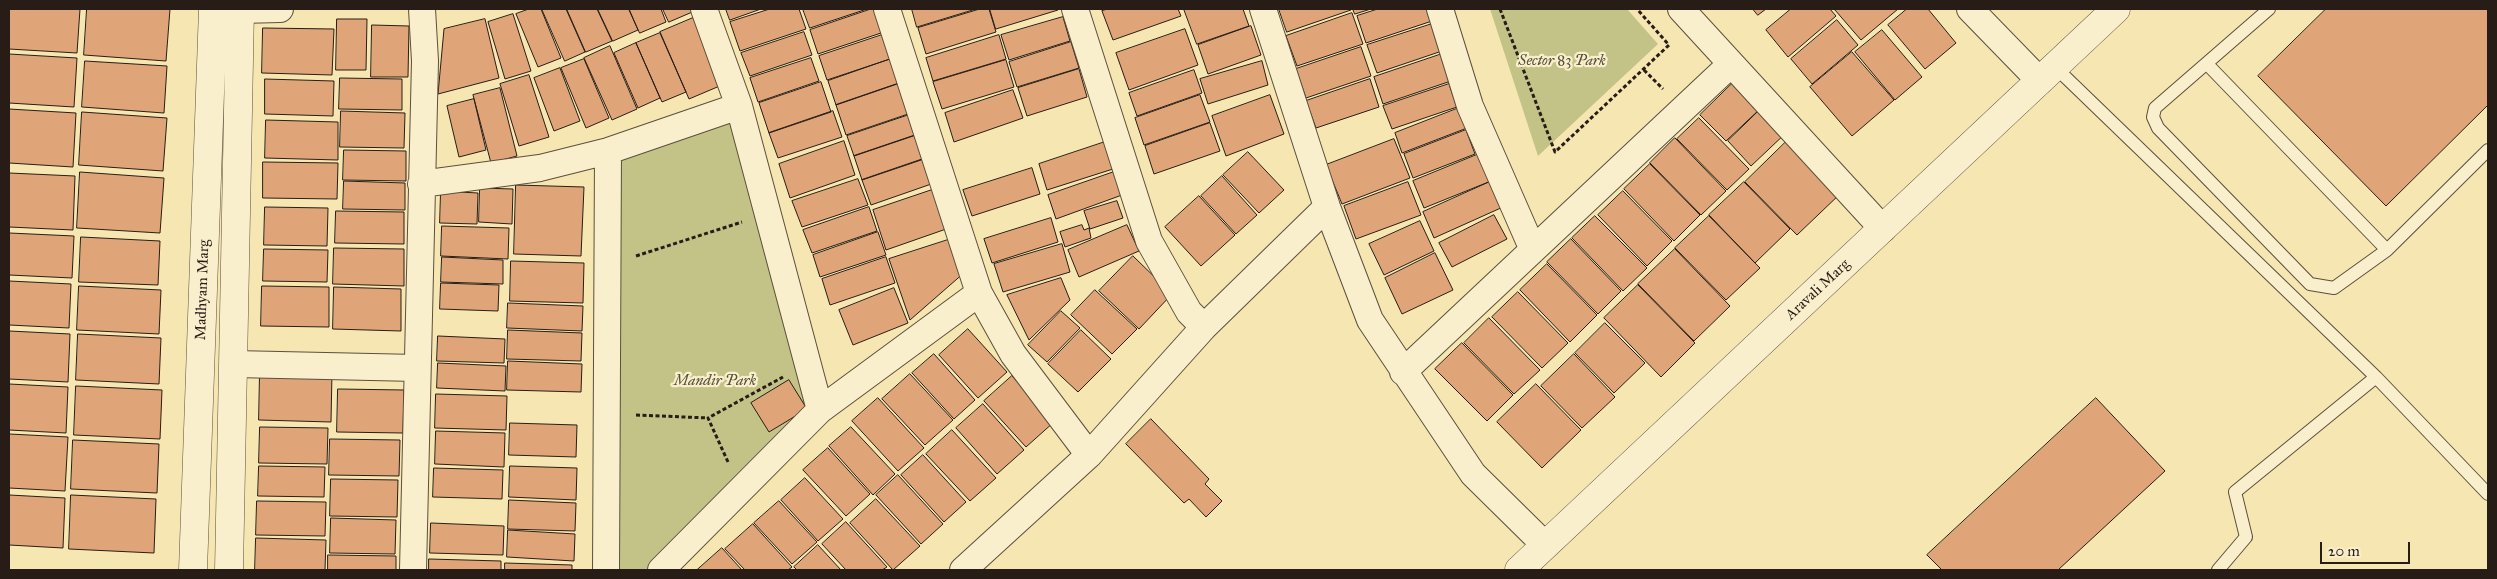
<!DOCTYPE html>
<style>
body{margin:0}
#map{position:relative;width:2497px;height:579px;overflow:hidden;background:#f6e6b1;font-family:"IM FELL Great Primer",serif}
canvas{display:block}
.frame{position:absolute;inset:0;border:10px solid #281d16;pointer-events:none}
.scale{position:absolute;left:2320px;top:542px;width:90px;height:22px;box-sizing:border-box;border:2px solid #281d16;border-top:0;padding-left:6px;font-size:15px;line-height:18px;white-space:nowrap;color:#281d16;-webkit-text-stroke:4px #f9efcc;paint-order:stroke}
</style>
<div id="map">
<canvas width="2497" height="579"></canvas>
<div class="frame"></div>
<div class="scale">20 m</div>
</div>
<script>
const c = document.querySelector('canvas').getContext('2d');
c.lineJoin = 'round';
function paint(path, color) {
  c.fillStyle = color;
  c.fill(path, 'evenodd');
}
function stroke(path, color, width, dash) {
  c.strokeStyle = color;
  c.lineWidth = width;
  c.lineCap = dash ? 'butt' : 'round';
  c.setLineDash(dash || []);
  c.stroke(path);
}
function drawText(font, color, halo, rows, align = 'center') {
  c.font = font + ' "IM FELL Great Primer",serif';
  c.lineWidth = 4.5;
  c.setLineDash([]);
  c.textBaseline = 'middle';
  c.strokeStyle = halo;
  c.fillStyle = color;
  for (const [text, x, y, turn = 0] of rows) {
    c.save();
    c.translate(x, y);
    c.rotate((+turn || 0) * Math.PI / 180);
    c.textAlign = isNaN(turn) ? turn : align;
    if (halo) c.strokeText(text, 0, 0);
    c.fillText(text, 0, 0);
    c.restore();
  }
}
paint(new Path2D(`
 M1490,9H1627L1658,44L1538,156Z
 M739,106L820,410L661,570H613L608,151Z`), '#c3c387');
const building = new Path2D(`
 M9,9H80L77,53L9,49Z
 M87,9H170L166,61L84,55Z
 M529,9H541L561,58L538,67L516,14Z
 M542,9H566L585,52L565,61Z
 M567,9H597L612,41L586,52Z
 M598,9H629L638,30L613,41Z
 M629,9H661L666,22L640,33Z
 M663,9H696L697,10L669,22Z
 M726,9H761L730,20Z
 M770,9H799L806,29L740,51L730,22Z
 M803,9H867L810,28Z
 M871,9H876L884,32L818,54L810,30Z
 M912,9H976L917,27Z
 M980,9H989L996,32L926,54L918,28Z
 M990,9H1058V10L996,29Z
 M1108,9H1178L1181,16L1113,40L1102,11Z
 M1184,9H1243L1249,26L1197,44Z
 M1279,9H1351V10L1287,32Z
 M1353,9H1371L1355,14Z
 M1378,9H1431L1435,20L1366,43L1357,16Z
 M1753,9H1766L1758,15Z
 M1791,9H1830L1836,16L1788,57L1766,30Z
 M1836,9H1898L1861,40L1835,10Z
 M1907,9H1928L1956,43L1925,69L1888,25Z
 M2326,9H2488V105L2386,206L2258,76Z
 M1352,13L1363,44L1297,66L1286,36Z
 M513,14L531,71L505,79L488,22Z
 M1063,17L1070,41L1009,60L1001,35Z
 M693,18L722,85L689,99L660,32Z
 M337,19H367L366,70H336Z
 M485,19L499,78L438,94L444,29Z
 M1837,20L1858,45L1812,84L1791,59Z
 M1432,24L1442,51L1377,73L1367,45Z
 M372,25L409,26L408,77H371Z
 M1251,26L1261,55L1208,74L1198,45Z
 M263,28L334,29L332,75L262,73Z
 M1185,29L1198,65L1129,90L1116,53Z
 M1882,30L1922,77L1895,100L1855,52Z
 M804,32L812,55L750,76L741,53Z
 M660,33L686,92L662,102L636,43Z
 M885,34L893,58L827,80L819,56Z
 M999,35L1006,59L933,81L926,58Z
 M1071,42L1079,68L1017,87L1009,62Z
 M636,43L660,98L638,108L614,53Z
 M610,46L637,109L612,120L584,58Z
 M1361,47L1371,76L1306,98L1296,69Z
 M1852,52L1894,100L1852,136L1810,87Z
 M9,54L77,58L74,107L9,103Z
 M1442,54L1451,81L1383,104L1374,77Z
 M811,58L819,81L758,102L750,78Z
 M584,59L609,118L586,128L561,68Z
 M891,59L900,83L836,105L828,81Z
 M1006,60L1014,87L942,109L933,82Z
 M85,61L167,66L164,113L82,107Z
 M1262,61L1268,85L1208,104L1200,79Z
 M560,68L580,121L554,131L534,78Z
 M1079,69L1087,97L1027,116L1018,88Z
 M1194,70L1202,93L1137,116L1129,93Z
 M529,75L549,137L519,146L500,84Z
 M340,78L402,79V110L339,109Z
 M265,79L334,81L333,116L265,114Z
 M1370,79L1379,107L1316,128L1306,101Z
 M1736,80L1762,107L1726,141L1700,115Z
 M821,82L831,112L769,133L759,103Z
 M903,82L914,112L846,135L836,105Z
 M1449,84L1457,107L1392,129L1383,106Z
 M500,88L517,156L491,163L473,95Z
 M1013,90L1023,118L954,142L945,113Z
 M1200,95L1210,122L1144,145L1135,118Z
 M1270,95L1284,134L1226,156L1212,116Z
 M474,99L486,150L459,157L447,106Z
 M1763,107L1787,132L1751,166L1728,141Z
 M1459,108L1467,128L1402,153L1395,133Z
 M9,109L76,113L73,167L9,163Z
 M341,111L405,113L404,148L340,147Z
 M833,111L842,137L778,158L769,133Z
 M82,112L167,118L163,171L79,165Z
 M912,114L919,134L854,156L847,136Z
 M1699,118L1749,169L1727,190L1677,139Z
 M266,120L338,122V160L265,158Z
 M1210,123L1220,151L1154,174L1145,146Z
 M1466,130L1475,154L1413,178L1404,154Z
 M919,134L927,158L862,180L854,156Z
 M1675,138L1726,191L1701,215L1650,163Z
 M1394,139L1410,178L1342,204L1326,165Z
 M1789,139L1841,193L1797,235L1745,182Z
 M844,141L855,175L790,198L779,164Z
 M1105,142L1113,169L1047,190L1039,164Z
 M344,150L406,151V181L343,180Z
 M1248,152L1284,190L1259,213L1223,175Z
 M1479,154L1491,181L1424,208L1413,181Z
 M929,157L937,182L871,205L862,180Z
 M263,162L338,163L337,199L263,198Z
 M1650,164L1700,215L1674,241L1624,189Z
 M1032,168L1040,194L972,216L963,190Z
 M80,172L164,178L160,233L77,228Z
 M1114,172L1122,195L1056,219L1048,195Z
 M9,173L75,176L73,230L9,227Z
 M1222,176L1257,215L1236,234L1201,196Z
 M858,179L868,205L802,227L792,201Z
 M344,181L405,183V210L343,209Z
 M1492,181L1503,207L1434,238L1423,212Z
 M1408,182L1421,215L1356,239L1344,206Z
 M1744,182L1790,229L1755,263L1709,215Z
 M516,185L584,187L581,256L514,254Z
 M480,188L513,189L512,224L479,222Z
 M935,189L949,228L886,250L873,210Z
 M441,191L478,193L477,224L440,223Z
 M1623,191L1672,241L1647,266L1598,215Z
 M1199,196L1235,235L1201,266L1165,227Z
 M1117,201L1123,218L1090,229L1084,211Z
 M265,207L328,208L327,246L264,245Z
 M869,207L877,231L812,253L803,230Z
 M336,211L404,212V244L335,243Z
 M1494,215L1507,239L1452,267L1439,243Z
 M1595,216L1647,268L1623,291L1572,238Z
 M1709,216L1760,268L1726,300L1675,248Z
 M1051,218L1058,242L992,263L984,239Z
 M1420,221L1434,251L1384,275L1369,244Z
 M1082,225L1084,230L1089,228L1091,238L1065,247L1060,232Z
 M1127,225L1139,251L1079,277L1068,250Z
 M442,226L509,228L508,259L441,256Z
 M878,232L886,255L820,277L813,255Z
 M9,233L74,236L72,278L9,275Z
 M81,237L160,241L158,285L79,282Z
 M954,238L965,272L910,320L889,259Z
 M1571,239L1621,291L1598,314L1547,262Z
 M1062,244L1070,272L1003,292L994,264Z
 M334,248L404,249V286L333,284Z
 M264,249L328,250L327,282L263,281Z
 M1675,249L1730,306L1694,341L1638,284Z
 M1435,253L1453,290L1402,314L1385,278Z
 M1133,256L1172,294L1139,329L1099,291Z
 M442,257L503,260V284L441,282Z
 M886,257L895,283L830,305L822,279Z
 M511,261L584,263L583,303L510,301Z
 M1547,264L1597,315L1570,342L1520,290Z
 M1061,278L1070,300L1029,340L1007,295Z
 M9,281L71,284L69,328L9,325Z
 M441,283L499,285L498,311L440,309Z
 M1638,285L1695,343L1661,377L1604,318Z
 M79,286L161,290L159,334L77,330Z
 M262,286L329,287V327L261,326Z
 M334,287L401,289V331L333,329Z
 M894,288L908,323L853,345L839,310Z
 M1095,290L1137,329L1112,354L1071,315Z
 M1518,292L1568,343L1542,368L1492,317Z
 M508,303L583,306L582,331L507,328Z
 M1061,311L1080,328L1047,362L1028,345Z
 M1489,318L1540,370L1514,394L1464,343Z
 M1605,323L1645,363L1614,393L1575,353Z
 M968,329L1007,372L978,398L939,355Z
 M508,330L582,333L581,361L507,359Z
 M1081,330L1111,359L1078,392L1048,364Z
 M9,331L70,334L68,382L9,379Z
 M78,334L161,338L159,384L76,380Z
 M438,336L505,339L504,363L437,361Z
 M1462,343L1513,395L1487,421L1435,369Z
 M934,354L975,400L954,419L912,373Z
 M1574,354L1615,397L1582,428L1541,386Z
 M508,361L582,364L581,392L507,390Z
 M438,363L506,366L505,391L437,388Z
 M260,371L332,372L331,422L259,420Z
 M910,374L953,420L925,445L882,399Z
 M1012,376L1054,422L1026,447L984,401Z
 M789,380L807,409L769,432L751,403Z
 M9,384L68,387L66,433L9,430Z
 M1536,384L1581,430L1542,468L1497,422Z
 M76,386L162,390L160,439L74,435Z
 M338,389L404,390L403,433L337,432Z
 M436,394L507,396L506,430L435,428Z
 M878,398L924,448L898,471L852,421Z
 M2096,398L2165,471L2058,570H1942L1927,555Z
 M983,404L1024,450L997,474L956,428Z
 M1151,419L1209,479L1205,484L1222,501L1206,517L1189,499L1184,503L1126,444Z
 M510,423L577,425L576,457L509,455Z
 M260,427L328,428L327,464L259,463Z
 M851,427L895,474L873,495L829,446Z
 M952,430L996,478L970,501L926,454Z
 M436,431L505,433L504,467L435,464Z
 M9,434L68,437L65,491L9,488Z
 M330,439L400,440L399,476L329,475Z
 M73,440L159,444L157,493L71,489Z
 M828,448L870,494L846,516L803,470Z
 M923,455L966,502L944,522L901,475Z
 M259,466L325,467L324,497L258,496Z
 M510,466L577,468L576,500L509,497Z
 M434,468L503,470L502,499L433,497Z
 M898,475L943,524L921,544L876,495Z
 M805,478L843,519L818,541L781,500Z
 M331,479L398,480L397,517L330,516Z
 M9,495L65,498L63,548L9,545Z
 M71,495L156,499L154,553L69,549Z
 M876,499L920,546L893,570L850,523Z
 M509,500L576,503L575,531L508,529Z
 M257,501L326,502L325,536L256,535Z
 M779,501L817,542L792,564L754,523Z
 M331,518L396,520L395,554L330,553Z
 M846,522L887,567L882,570H846L822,544Z
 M431,523L504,526L503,555L430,553Z
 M753,524L792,567L788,570H745L725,549Z
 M508,530L575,534L574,561L507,557Z
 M256,538L326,540L325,570H255Z
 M818,545L841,570H797L794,567Z
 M722,548L742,570H697Z
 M328,555L396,556V570H328Z
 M429,559L501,561V570H429Z
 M505,563L572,565V570H505Z`);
paint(building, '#dfa579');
stroke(building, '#281d16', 1);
const service = new Path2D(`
 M2269,9L2155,108L2153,117L2158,128L2310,284L2334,288L2387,250L2488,150
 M2207,64L2387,250
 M2055,67L2376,377L2488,494
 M2218,570L2246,537L2235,492L2376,377`);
const minor = new Path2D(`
 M704,9L739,106L820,410
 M887,9L979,293L1013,354L1089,455
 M1075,9L1149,241L1189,312L1204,327
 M1263,9L1327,207L1370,320L1473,474L1545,545
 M1440,9L1470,106L1533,250
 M1681,9L1883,229
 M1970,9L2040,81
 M240,10L280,9
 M421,184L540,168L608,151L739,106
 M234,364L417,368
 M1403,372L1731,64
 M413,570L425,61L422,9
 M606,570L608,151
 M661,570L820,410L979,293
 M963,570L1089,455L1204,327L1327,207`);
const tertiary = new Path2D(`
 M193,570L213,9
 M229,570L240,9
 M1519,570L2116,9`);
stroke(service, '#5c4f3d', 14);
stroke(minor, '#5c4f3d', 28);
stroke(tertiary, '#5c4f3d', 29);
stroke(new Path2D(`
 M1500,9L1555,152L1669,45L1637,9
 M1644,70L1663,89
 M636,256L742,222
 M636,415L708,418
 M728,462L708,418L783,377`), '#281d16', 3, [4, 2.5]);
stroke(service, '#f9efcc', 12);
stroke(minor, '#f9efcc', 26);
stroke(tertiary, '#f9efcc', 28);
drawText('italic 15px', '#564f38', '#f9efcc', [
 ["Sector 83 Park",1562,61],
 ["Mandir Park",715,381]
]);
drawText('15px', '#281d16', '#f9efcc', [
 ["Madhyam Marg",203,290,-88],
 ["Aravali Marg",1818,290,-43]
]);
</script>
